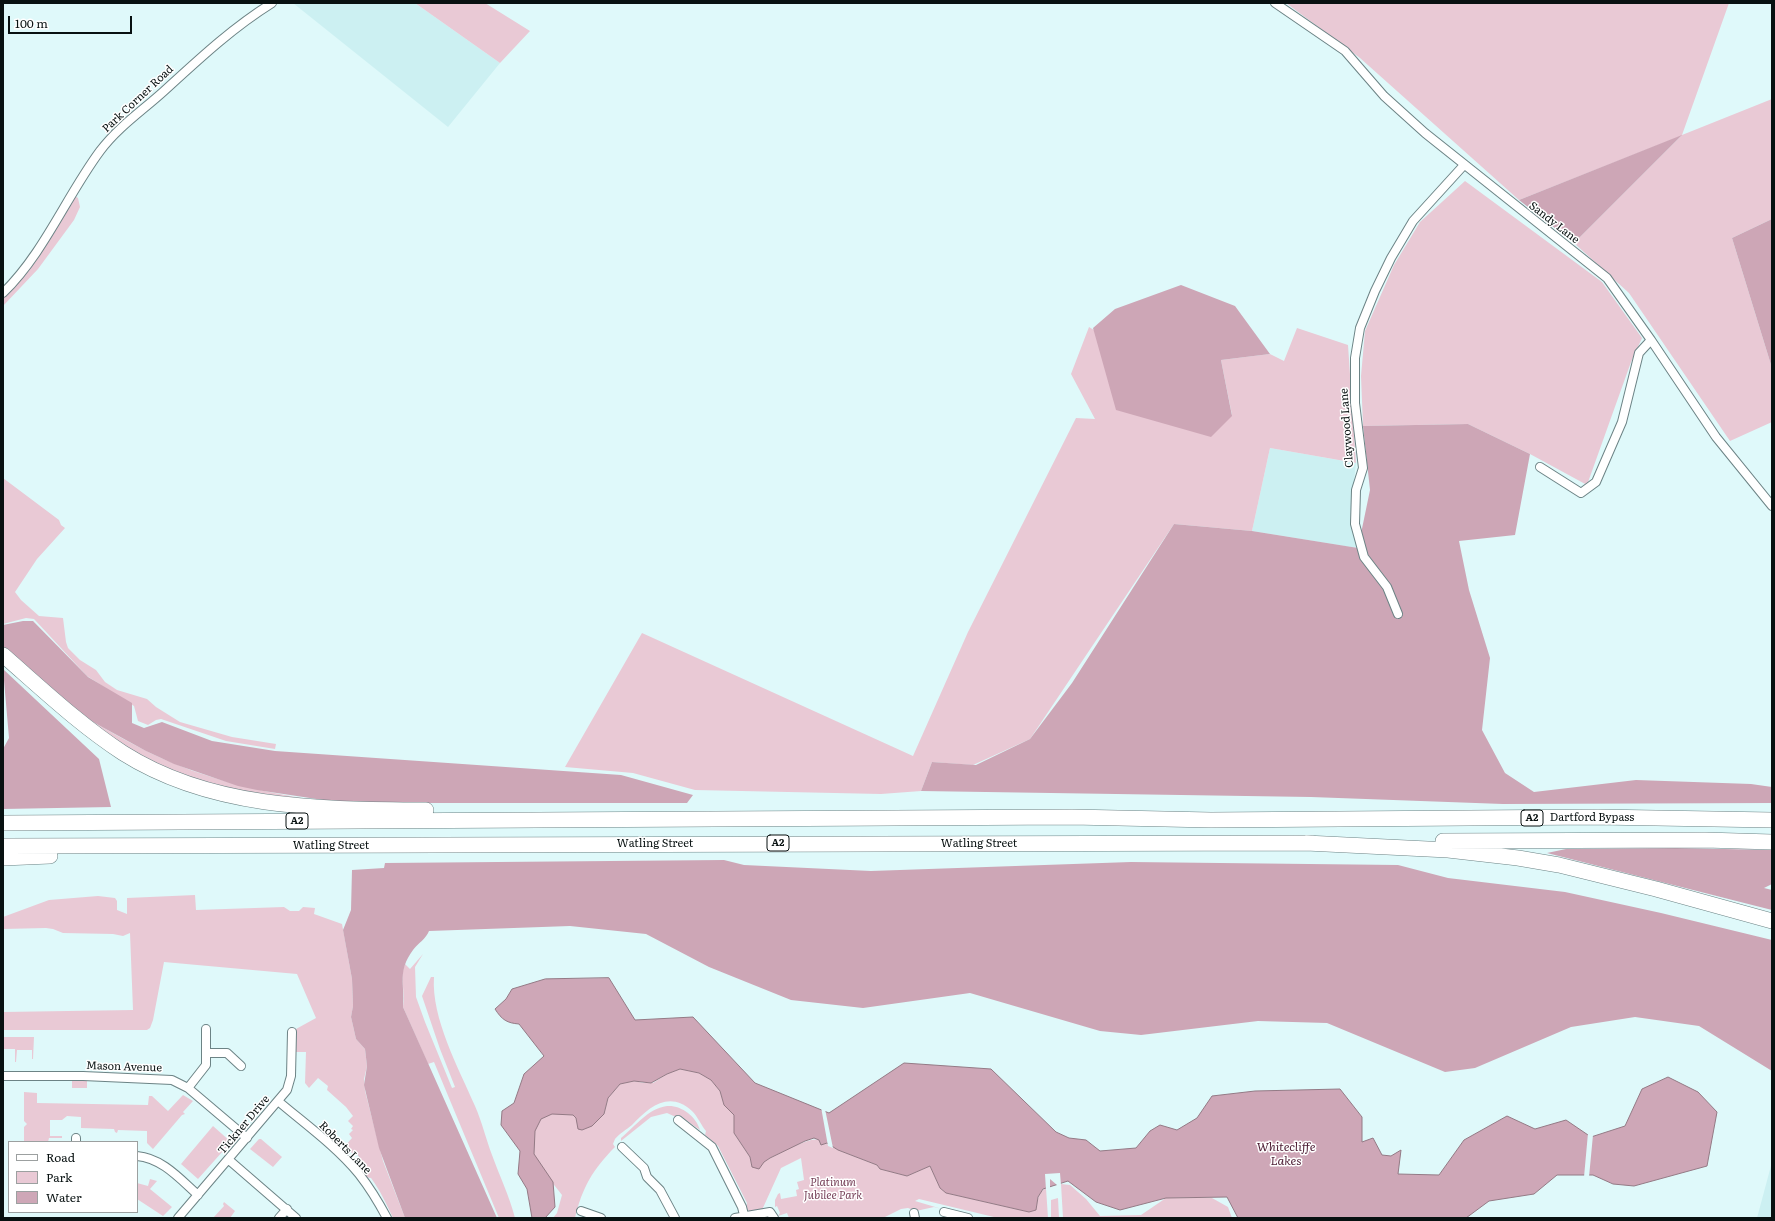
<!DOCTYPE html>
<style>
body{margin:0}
#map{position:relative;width:1775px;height:1221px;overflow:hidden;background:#dff9fa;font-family:Literata,serif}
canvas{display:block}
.frame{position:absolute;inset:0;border:4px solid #081111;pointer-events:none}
.legend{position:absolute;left:8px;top:1141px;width:130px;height:72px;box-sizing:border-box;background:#fff;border:1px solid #9ca0a0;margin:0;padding:5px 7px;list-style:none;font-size:12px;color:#081111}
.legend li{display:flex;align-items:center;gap:8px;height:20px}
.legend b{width:20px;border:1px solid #9ca0a0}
.scale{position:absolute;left:8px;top:16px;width:124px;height:18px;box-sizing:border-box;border:2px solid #081111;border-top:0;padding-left:5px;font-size:12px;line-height:14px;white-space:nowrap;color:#081111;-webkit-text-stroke:3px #fff;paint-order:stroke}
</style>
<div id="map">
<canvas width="1775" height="1221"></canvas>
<div class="frame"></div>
<ul class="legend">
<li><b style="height:5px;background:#fff"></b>Road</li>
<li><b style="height:11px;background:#e9c9d5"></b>Park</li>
<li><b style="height:11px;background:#cea7b7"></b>Water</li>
</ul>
<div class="scale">100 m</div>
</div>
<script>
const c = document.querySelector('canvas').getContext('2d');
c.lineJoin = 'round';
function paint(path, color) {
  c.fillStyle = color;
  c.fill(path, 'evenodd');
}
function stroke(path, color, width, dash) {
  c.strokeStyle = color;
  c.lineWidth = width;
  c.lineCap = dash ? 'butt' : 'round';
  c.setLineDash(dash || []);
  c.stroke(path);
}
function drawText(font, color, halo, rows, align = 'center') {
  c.font = font + ' Literata,serif';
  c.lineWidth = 3;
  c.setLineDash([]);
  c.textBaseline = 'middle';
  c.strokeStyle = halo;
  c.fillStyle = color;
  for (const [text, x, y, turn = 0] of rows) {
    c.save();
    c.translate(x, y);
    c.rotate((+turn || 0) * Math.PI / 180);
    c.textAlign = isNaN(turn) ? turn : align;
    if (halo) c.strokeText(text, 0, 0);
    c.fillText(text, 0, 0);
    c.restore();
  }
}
paint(new Path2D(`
 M293,3H415L500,63L448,127Z
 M1270,448L1356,463L1350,518L1357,548L1252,531Z
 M1772,1162V1218H1757Z`), '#ccf0f2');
paint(new Path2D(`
 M415,3H485L530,31L500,63Z
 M1286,3H1729L1682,135L1772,99V219L1732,238L1772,368V422L1730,441L1629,293L1574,243L1681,136L1519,200L1360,58Z
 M1465,181L1602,282L1642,338L1631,362L1587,485L1530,454L1468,424L1363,426L1361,376L1365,331L1394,265L1420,222Z
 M75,196L78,198L80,207L74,220L38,269L3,306V297Z
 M1089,327L1232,415L1221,360L1270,354L1284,361L1297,328L1348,345L1356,463L1270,448L1252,531L1174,524L1030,739L973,765L932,762L921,791L881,794L695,790L633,773L565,767L642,633L913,756L968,632L1076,418L1095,419L1071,374Z
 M3,478L59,520L61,525L65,528L37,559L15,592L21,600L39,616L63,618L66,642L68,648L80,660L96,670L105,682L117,690L147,699L156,707L180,722L232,737L276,744L275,749L226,741L161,719L156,720L148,725L138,721L134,706L87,676L34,619L26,618L3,624Z
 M81,715C111,732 141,750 173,763C223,784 274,794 327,802L321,804L211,787L124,749Z
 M195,895L196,910L284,907L290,911H299L303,907L315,908L314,914L342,924L352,979L353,1006L351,1017L356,1039L365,1049L367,1066L364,1079L365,1091L383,1161L405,1218H393C386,1203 381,1192 371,1178L364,1177L369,1172L358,1160L360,1158L355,1152L353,1154L345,1146L352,1138L349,1134L353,1130L351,1129L353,1126L348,1121L353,1116L346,1107L327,1090L328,1086L318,1078L309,1088L305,1083L306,1052H295L296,1029L316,1018L297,974L164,962L153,1020L150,1028L147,1030H3V1012L133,1010L130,933L123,936L113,934L63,933L53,929L46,928L3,929V917L49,900L98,896L115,898L117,901V910L127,914V898Z
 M423,954L415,967L416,997L425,1022L452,1088L455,1087L440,1049L422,996L431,977H434C431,1018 459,1069 475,1106C482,1122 486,1139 492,1155C500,1177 509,1195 515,1218H499L434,1062L428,1064L403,1007C406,992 399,978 405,964L410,969Z
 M3,1037H34L33,1059H32V1050H17L16,1062H15V1049H3Z
 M594,1060L582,1130L604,1114L608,1098L620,1084L634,1081L644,1083H653L667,1074L680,1069L699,1073L711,1080L720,1091L724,1105L734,1115V1133L750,1157L752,1167C765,1162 808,1135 819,1140L821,1145L827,1143L838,1150L877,1165L880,1169L907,1176L930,1166L940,1188L946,1193L1029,1212L1036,1210C1037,1202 1038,1192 1046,1188L1048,1218H998L919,1199L915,1201L942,1209L934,1207L916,1211L908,1208L901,1209L883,1218H789L787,1213L778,1216L780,1213L777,1206L775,1207V1200L778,1194L780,1193L781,1199L797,1196L796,1190L799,1189L797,1182L804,1180L801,1158L781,1168L762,1210L750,1212L746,1208L747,1203L718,1146L705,1135L706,1131C701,1125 698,1117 692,1111C669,1090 649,1107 632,1125C626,1130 620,1133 615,1139L613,1144L615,1147C593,1169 582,1188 575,1218H553L557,1213L562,1195L506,1124Z
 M72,1079H85L87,1081V1088H72Z
 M24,1092L37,1093V1103L148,1105L149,1096H152L168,1111L183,1095L193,1101L183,1112L185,1114L182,1115L153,1149L147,1143V1131L118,1130L117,1133L115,1132L114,1129L81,1128V1117L67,1116L62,1120H50V1136H62V1138H49L48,1142H24V1127L27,1124L24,1121Z
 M667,1106C681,1105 696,1116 700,1130L680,1116L678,1118L667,1113L651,1117L621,1141V1138C636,1126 647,1109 667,1106Z
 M213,1126L231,1142L198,1179L181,1164Z
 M259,1139H261L282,1157L273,1167L250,1149Z
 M150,1179L157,1181L150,1189L172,1207L163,1216L137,1199V1183L148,1186Z
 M1061,1184L1070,1185L1086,1199L1100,1216L1141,1215L1166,1198H1212L1228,1207L1232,1218H1063Z
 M1058,1198L1059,1218H1051V1200Z
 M224,1202L235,1211L230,1218H213L224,1206L223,1204Z`), '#e9c9d5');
paint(new Path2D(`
 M1682,135L1574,243L1519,200Z
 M1772,219V368L1732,238Z
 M1181,285L1235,306L1270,354L1221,360L1232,416L1211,437L1116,410L1093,328L1115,309Z
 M1468,424L1530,454L1515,535L1459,541L1469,590L1490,658L1482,730L1505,773L1534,792L1636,780L1751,784L1772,787V803L1503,804L1311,797L921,791L932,762L976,765L1030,739L1072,683L1174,524L1252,531L1358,548L1370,490L1363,426Z
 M23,621H33L88,677L132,703V723L144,728L162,722L212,741L275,751L621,775L693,795L687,803H343L257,790L238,786L174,764L146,751L93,722L68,705L3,647V625Z
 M3,669L99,759L111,807L3,809V749L9,738Z
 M1676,848L1772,850V884L1764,888L1772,890V910L1547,853L1566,849Z
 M724,860L744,865L871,871L1131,862L1398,865L1448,878L1565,892L1661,913L1772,940V1071L1699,1026L1635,1017L1571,1027L1475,1068L1445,1072L1327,1023L1258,1021L1141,1035L1100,1031L970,993L863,1008L791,1000L709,967L646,934L570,926L429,931C426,939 418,943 413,950C397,972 405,983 403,1007L497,1218H405L379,1148L364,1085L367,1066L365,1049L356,1039L351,1017L353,1006L352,979L343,930L351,910L352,870L384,868L385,863Z`), '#cda6b6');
const water = new Path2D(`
 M609,978L635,1020L693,1017L755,1083L829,1113L904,1063L991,1069L1056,1132L1069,1138L1086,1140L1100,1151L1136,1148L1150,1131L1160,1125L1177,1130L1197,1118L1212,1096L1255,1091L1340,1089L1362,1117V1142L1373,1138L1382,1155L1391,1156L1401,1150L1398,1174L1439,1175L1464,1140L1507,1116L1535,1129L1566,1120L1591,1137L1625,1126L1642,1089L1668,1077L1698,1092L1717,1112L1707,1166L1634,1186L1613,1184L1593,1175H1557L1534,1194L1489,1201L1466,1218H1238L1227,1197L1166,1198L1120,1210L1096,1202L1068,1181L1043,1189L1038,1197L1036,1210L1029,1212L946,1193L940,1188L930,1166L907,1176L880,1169L877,1165L838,1150L827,1143L821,1145L819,1140L814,1138L805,1141L770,1158L764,1162L759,1169L752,1167L750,1157L734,1133V1115L724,1105L720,1091L711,1080L699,1073L680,1069L667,1074L651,1083L634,1081L620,1084L608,1098L604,1114L592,1126L582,1130L578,1129L576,1118L573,1115L552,1114L541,1119L535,1131L534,1154L553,1182L555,1207L545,1218H532L527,1189L518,1174L520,1151L501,1125L502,1111L514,1103L524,1074L544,1056L519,1024C507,1023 502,1020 495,1009L506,999L512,989L545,979Z`);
paint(water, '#cea7b7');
stroke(water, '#937a85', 1);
paint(new Path2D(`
 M821,1107L825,1109L833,1148L828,1146Z
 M1588,1133L1593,1135L1589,1177H1584Z
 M1060,1173L1061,1185L1057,1187V1185L1050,1179V1189L1046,1190L1045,1174Z`), '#dff9fa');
const street = new Path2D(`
 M1275,3L1345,51L1384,96L1425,133L1607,278L1651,340L1716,437L1772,506
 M3,293C44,253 66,197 100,151C118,127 142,111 164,91C199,59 232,28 272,3
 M1540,467L1581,493L1596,482L1622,422L1639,353L1651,340
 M1398,614L1387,587L1364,557L1355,524L1356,490L1363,468L1355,403V358L1360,328L1375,291L1391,258L1413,221L1464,165
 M206,1053H227L241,1066
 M3,1076H83L172,1080L188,1088L247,1138
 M188,1088L206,1065V1029
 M278,1101C305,1124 336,1146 359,1174C370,1188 379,1203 387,1218
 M678,1120L712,1147L742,1207L744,1215
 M76,1142V1138
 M622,1147L644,1168L647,1177L660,1190L675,1218
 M137,1156C162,1158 180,1179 198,1195
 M229,1160L296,1218
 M581,1211L601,1218
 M944,1212L968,1218
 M914,1213L915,1218
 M178,1218L287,1090L291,1076L292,1032
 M279,1218L287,1209
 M735,1218L770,1212L774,1218`);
const highway = new Path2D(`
 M3,655C42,689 80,725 123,753C213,810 323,809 426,810
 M3,823L1072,817L1211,820L1598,817L1772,820
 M1443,841L1705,840L1772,842
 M1306,843L1448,850L1518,858L1559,865L1656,889L1772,921
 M3,846L1313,843
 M3,858L50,856`);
stroke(street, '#6c8385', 10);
stroke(highway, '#6c8385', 16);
stroke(street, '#fff', 8);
stroke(highway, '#fff', 15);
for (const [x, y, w] of [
 [1532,818,22],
 [297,821,22],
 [778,843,22]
]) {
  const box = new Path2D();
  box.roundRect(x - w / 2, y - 8, w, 16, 3);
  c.fillStyle = '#fff';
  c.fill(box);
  stroke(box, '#081111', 1);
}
drawText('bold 10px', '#081111', null, [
 ["A2",1532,818],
 ["A2",297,821],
 ["A2",778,843]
]);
drawText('11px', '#081111', '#fff', [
 ["Park Corner Road",138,99,-43],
 ["Sandy Lane",1554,223,38],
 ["Claywood Lane",1347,428,-94],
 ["Dartford Bypass",1592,818],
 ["Watling Street",655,844],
 ["Watling Street",979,844],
 ["Watling Street",331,846],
 ["Mason Avenue",124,1067,2],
 ["Tickner Drive",244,1125,-50],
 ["Roberts Lane",345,1148,45]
]);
drawText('italic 11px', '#78435b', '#fff', [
 ["Platinum",833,1183],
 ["Jubilee Park",833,1196]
]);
drawText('italic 12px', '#4b1b32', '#fff', [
 ["Whitecliffe",1286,1147],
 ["Lakes",1286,1161]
]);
</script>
